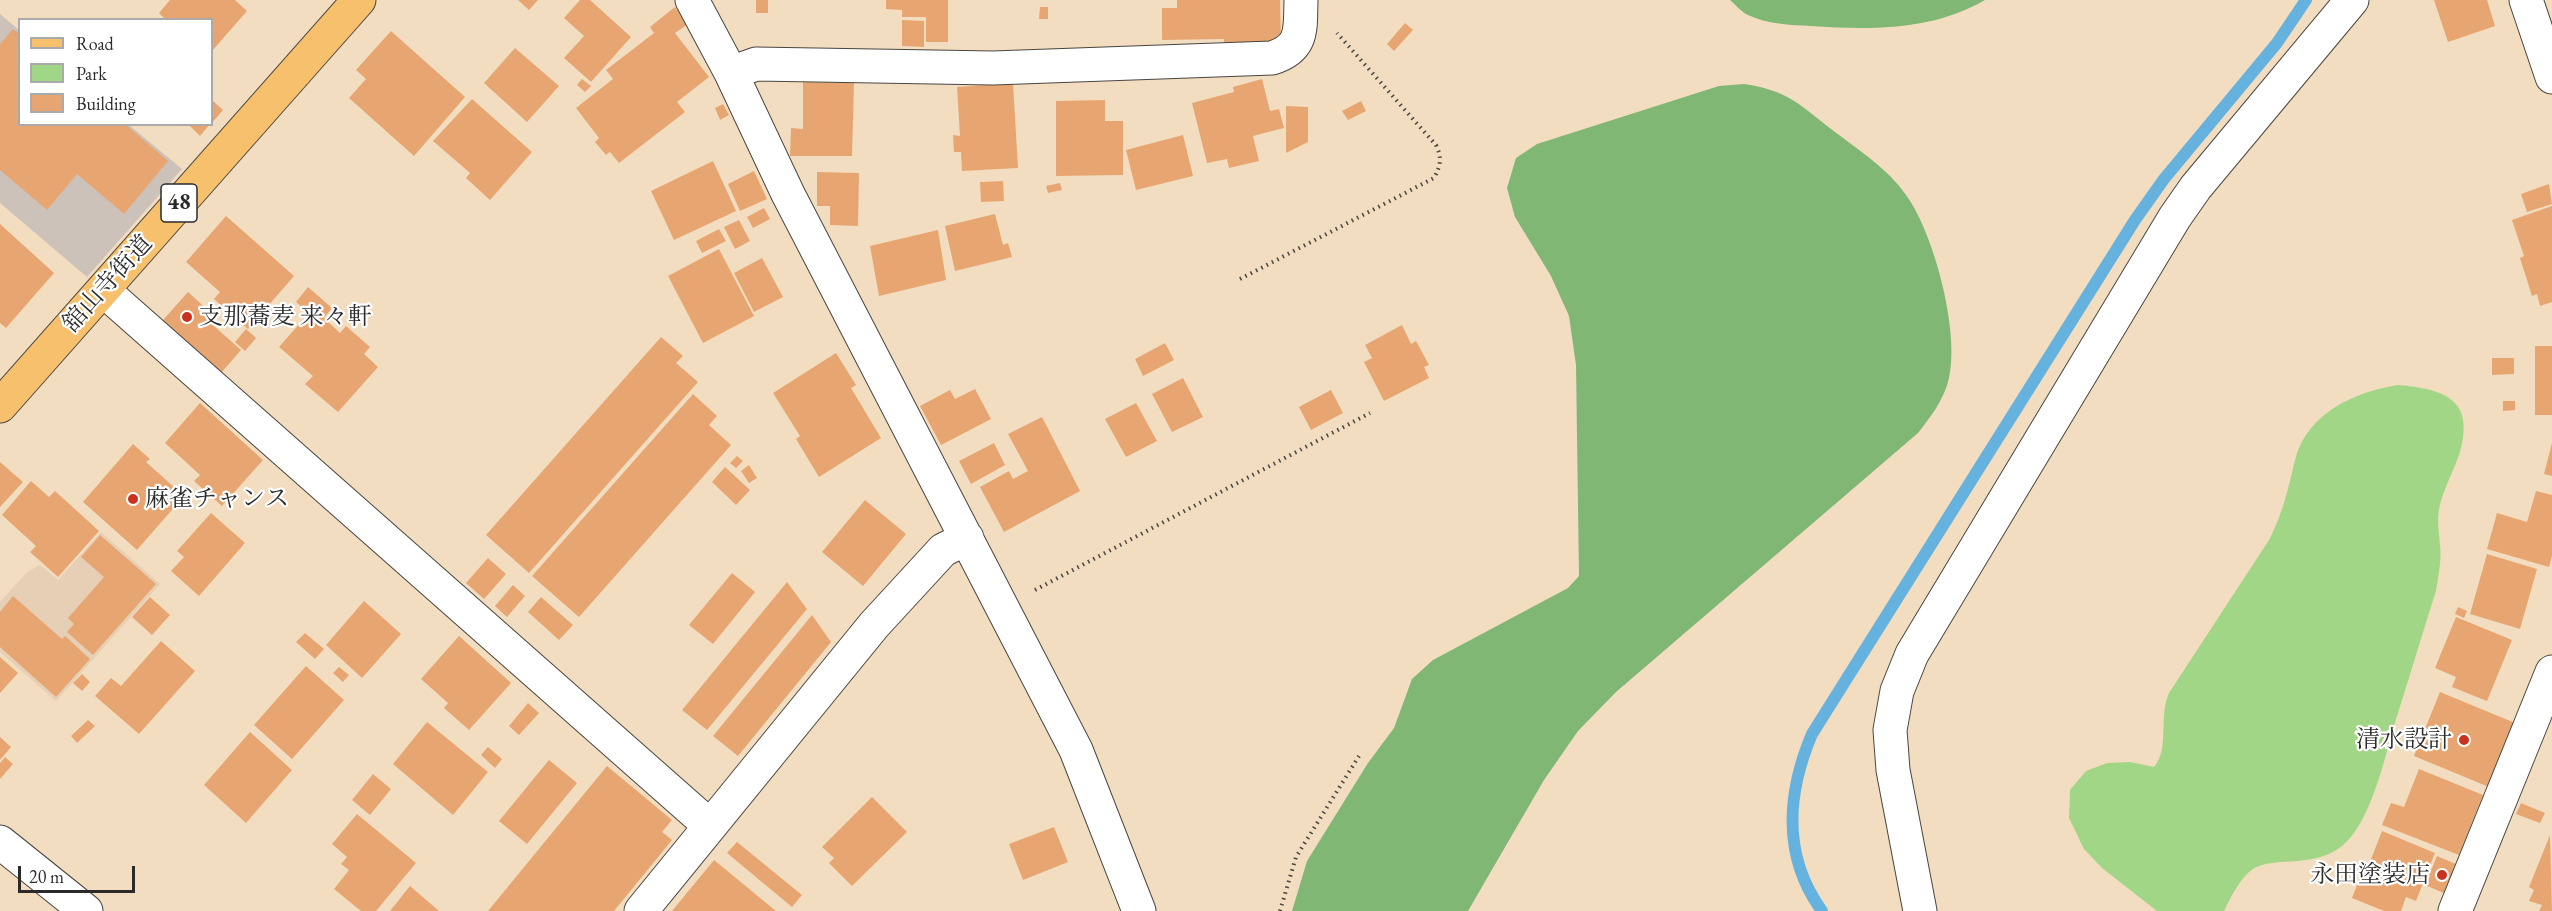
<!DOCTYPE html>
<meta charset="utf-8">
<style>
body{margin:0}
#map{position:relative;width:2552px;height:911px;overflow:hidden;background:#f2ddc0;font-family:"EB Garamond",serif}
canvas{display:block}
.legend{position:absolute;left:18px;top:18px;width:195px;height:108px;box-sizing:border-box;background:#fff;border:2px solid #aaa;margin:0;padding:8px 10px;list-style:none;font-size:18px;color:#2b2b2b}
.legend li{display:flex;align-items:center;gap:12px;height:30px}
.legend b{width:30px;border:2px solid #aaa}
.scale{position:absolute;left:18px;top:866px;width:117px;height:27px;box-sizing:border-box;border:3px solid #2b2b2b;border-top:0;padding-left:8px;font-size:18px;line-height:21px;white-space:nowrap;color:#2b2b2b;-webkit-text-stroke:4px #fff;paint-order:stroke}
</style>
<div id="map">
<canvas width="2552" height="911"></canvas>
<ul class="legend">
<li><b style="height:8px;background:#f7c06c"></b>Road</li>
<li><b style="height:16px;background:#a2d687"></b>Park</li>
<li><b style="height:16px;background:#e7a671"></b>Building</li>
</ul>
<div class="scale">20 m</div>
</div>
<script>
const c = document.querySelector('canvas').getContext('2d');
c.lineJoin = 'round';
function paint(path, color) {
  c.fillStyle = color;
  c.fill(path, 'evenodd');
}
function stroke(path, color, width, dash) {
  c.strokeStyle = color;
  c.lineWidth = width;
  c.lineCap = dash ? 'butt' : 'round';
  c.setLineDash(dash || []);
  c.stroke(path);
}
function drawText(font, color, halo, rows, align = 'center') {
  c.font = font + ' "EB Garamond","Noto Serif JP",serif';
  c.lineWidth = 4.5;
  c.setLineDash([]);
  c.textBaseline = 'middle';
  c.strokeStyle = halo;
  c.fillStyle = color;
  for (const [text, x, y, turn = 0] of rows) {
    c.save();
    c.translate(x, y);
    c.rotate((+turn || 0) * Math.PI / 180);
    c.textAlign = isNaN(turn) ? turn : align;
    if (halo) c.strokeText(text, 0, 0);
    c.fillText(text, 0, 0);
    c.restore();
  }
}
paint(new Path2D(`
 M101,532L160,584L56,701L0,652V602L27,572L40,565L58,580Z`), '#e7cfb5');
paint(new Path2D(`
 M0,14L19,30L20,124L129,125L182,169L87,277L0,203Z`), '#cdc2b9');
paint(new Path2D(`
 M2398,385C2444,389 2475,399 2460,452C2454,471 2443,489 2439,509C2437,522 2439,532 2440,545C2442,560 2438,576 2436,591C2423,631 2411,672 2398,713C2386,750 2373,821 2342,846C2311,871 2268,853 2248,873C2237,884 2231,897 2224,911H2157L2102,868L2084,849L2069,818L2070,790L2086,771L2107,763L2130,762L2154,767C2170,748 2158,718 2169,693L2269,540C2283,513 2288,489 2295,460C2307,413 2354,392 2398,385Z`), '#a2d687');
paint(new Path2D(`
 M1730,0H1985C1932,31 1869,30 1811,26C1790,25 1767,24 1748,15C1741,12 1736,5 1730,0Z
 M1744,84C1788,90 1801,106 1835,132C1860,151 1888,169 1906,195C1934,233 1960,332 1949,378C1944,400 1931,416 1918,433L1616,692L1578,731L1544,780L1468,911H1292L1307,861L1368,763L1394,728L1412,679L1433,660L1568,588L1579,576L1576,365L1569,316L1551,276L1515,217L1507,188L1516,158L1537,144L1719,86Z`), '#81b774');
stroke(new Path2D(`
 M1822,911C1782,856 1787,793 1812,734L2135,220L2164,179L2277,43L2306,0`), '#66b2df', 12);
paint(new Path2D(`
 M170,0H235L247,11L212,51V20H166L159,13Z
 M518,0H538L529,10Z
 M580,0H590L631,37L591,82L564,58L584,36L564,18Z
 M756,0H768V13H756Z
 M886,0H948V42H926V17H902V10L886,9Z
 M1177,0H1280L1281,44L1224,45V39L1162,40V8H1177Z
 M2434,0H2487L2495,26L2448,42Z
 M675,7L688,24L675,33L709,77L677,102L685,112L619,163L610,152L606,155L595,142L599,138L576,108L613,79L606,70L654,33L650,27Z
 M1040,7H1048V19H1039Z
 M902,20L924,21V47L902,46Z
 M1405,23L1413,30L1394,51L1387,44Z
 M13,29L20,34V124H125L168,161L124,214L77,174L47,210L0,170V44Z
 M391,31L465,97L414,156L349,98L366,79L356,70Z
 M515,48L559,86L527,122L484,83Z
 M582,79L591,86L585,92L577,85Z
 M1262,79L1270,111L1279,109L1284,128L1253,136L1259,161L1229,168L1227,159L1207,163L1192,103L1234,92L1233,87Z
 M803,82L854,83L852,156H790L791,128L803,129Z
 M1013,83L1018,168L962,171L961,152H954L953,135L960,136L957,87Z
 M472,99L532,152L490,200L466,178L470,173L433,141Z
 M212,100L223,110L212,123Z
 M1105,100V121H1123V175L1056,176V101Z
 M1361,101L1366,111L1348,120L1342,111Z
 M723,104L729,115L720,120L715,108Z
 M1286,106L1308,107V142L1286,153Z
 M188,124H210L200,136Z
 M1183,135L1193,176L1136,190L1126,150Z
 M713,161L736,211L674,240L651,191Z
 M754,171L767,199L740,211L728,184Z
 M817,172L859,173L858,226L830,225V206H817Z
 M1003,181L1004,201L981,202L980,182Z
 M1060,183L1062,190L1048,193L1046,186Z
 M2549,184L2552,204L2527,212L2521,194Z
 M2552,206V302L2540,306L2537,294L2532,296L2520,258L2524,256L2512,220Z
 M764,208L770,219L753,228L747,217Z
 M995,214L1003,245L1008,243L1012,257L955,271L945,226Z
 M226,216L294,276L248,329L214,299L220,292L186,262Z
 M739,220L750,241L735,249L724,227Z
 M0,224L54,273L6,328L0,323Z
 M719,229L726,241L702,253L696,241Z
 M938,230L946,280L879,296L870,246Z
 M719,249L754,316L703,343L668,276Z
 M762,258L783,297L754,312L734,273Z
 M308,287L332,308L324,318L340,333L346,326L370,347L364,354L378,367L338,412L305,384L313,376L279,347L309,313L296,302Z
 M188,292L211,313L205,318L241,350L221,373L163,320Z
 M1402,325L1411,344L1416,341L1429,365L1424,367L1429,378L1384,401L1364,362L1372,358L1365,345Z
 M246,329L256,338L245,351L235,342Z
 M661,337L683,356L676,363L698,382L529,573L486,535Z
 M1165,343L1174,360L1143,376L1135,359Z
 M2535,346H2552V415H2535Z
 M836,353L856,385L851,388L881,438L819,477L796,439L800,436L773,393Z
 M2492,358H2514V374L2492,375Z
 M1183,378L1203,417L1172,432L1152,394Z
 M975,389L991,419L941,445L920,406L950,390L955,399Z
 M1331,390L1343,413L1311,430L1299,407Z
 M693,394L717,416L709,425L731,445L579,617L532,576Z
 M2503,401H2515V410L2503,411Z
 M200,403L263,460L222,506L194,481L200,475L165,443Z
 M1136,403L1157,441L1126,457L1105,419Z
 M1042,417L1080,491L1004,532L980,487L1009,471L1013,479L1028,471L1008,434Z
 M994,443L1005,465L971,484L959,461Z
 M2552,443V476L2544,474Z
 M133,444L150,459L146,462L184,496L137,550L83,502Z
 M737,456L743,461L736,468L730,463Z
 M0,462L23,482L0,507Z
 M749,465L757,478L749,483L741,471Z
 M725,467L750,490L736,505L712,482Z
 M31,481L49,497L55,491L99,531L58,577L30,552L36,546L2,515Z
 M2536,491L2552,495V556L2549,567L2487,549L2497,513L2527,522Z
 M865,500L906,534L863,586L822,552Z
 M211,513L245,543L199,596L171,571L184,557L177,551Z
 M100,535L156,584L93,655L67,632L74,624L68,618L104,577L81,557Z
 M2487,554L2537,569L2520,629L2470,614Z
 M488,558L506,574L484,599L466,583Z
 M732,573L755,592L713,644L689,625Z
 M787,582L807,609L707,730L682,710Z
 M513,585L525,596L507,617L495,606Z
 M13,596L62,639L65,636L90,659L56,697L0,647V612Z
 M150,597L170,615L152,635L132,617Z
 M541,597L573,625L559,640L528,612Z
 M364,601L401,634L362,678L326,645Z
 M2458,607L2467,611L2464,618L2455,614Z
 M812,615L831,642L738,756L713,736Z
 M2456,617L2512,640L2487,701L2452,687L2456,677L2435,668Z
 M305,633L324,649L315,659L296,642Z
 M459,636L511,683L469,730L444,708L448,703L421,679Z
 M161,641L195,671L139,734L95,696L111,678L121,686Z
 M0,657L18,673L0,693Z
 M306,666L344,700L292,759L254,725Z
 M339,667L349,675L343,682L333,673Z
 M82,674L90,682L82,691L73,683Z
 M2440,692L2515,723L2489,787L2414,756Z
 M528,703L539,713L519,735L509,726Z
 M88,720L95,726L77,743L71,736Z
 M427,722L488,772L453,815L393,764Z
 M250,732L292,770L246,823L204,785Z
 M0,737L11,747L0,760Z
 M488,747L502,759L495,768L481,755Z
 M5,757L13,764L0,779V763Z
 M549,760L577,783L527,844L499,821Z
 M607,766L672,820L662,832L672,840L614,911H488Z
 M2419,769L2483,795L2459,855L2382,825L2391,803L2404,807Z
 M373,774L391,789L370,815L352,800Z
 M872,797L907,832L852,886L829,863L834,858L822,847Z
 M2521,803L2545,813L2540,823L2516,814Z
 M357,814L416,863L376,911H361L334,889L349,870L341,864L347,857L332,844Z
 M1054,827L1068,862L1023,880L1009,844Z
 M2382,831L2435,853L2416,901L2406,897L2401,911H2384L2352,898L2363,870L2366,872Z
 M2550,835L2552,911H2539L2542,905L2529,901L2534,890L2529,887Z
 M737,842L802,895L792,907L727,853Z
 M2437,856L2458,865L2446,894L2425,885Z
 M714,860L776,911H672Z
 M410,886L439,911H390Z`), '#e7a671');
const minor = new Path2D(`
 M692,0L731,73L788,194L1076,750L1139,911
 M2526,0L2552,77
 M731,73L756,64L993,68L1272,58C1304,48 1300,29 1301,0
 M103,290L710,826
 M0,842L86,911
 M641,911L874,625L943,550L967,538
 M1920,911L1893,770L1890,730L1897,691L1912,654L2175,217L2196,187L2352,0
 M2455,911L2552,672`);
const primary = new Path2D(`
 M0,406L359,0`);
stroke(minor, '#494641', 35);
stroke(primary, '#494641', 35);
stroke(new Path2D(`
 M1240,279L1434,178C1441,165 1442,158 1436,145L1337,33
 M1035,590L1370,413
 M1280,911L1296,857L1359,756`), '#494641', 4, [1.5, 4.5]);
stroke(minor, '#fff', 33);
stroke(primary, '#f7c06c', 33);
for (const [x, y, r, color] of [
 [187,317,6,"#c8321e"],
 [133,499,6,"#c8321e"],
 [2464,740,6,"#c8321e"],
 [2442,875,6,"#c8321e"]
]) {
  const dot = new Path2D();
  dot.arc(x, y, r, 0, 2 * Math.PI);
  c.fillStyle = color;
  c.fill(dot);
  stroke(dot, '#fff', 2);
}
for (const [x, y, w] of [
 [179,203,36]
]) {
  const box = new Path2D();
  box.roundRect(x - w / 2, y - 19, w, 38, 4.5);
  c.fillStyle = '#fff';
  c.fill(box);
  stroke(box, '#2b2b2b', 1.5);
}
drawText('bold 22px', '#2b2b2b', null, [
 ["48",179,203]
]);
drawText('24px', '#2b2b2b', '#fff', [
 ["舘山寺街道",108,284,-48]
]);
drawText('24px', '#2b2b2b', '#fff', [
 ["支那蕎麦 来々軒",199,317],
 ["麻雀チャンス",145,499],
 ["清水設計",2452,740,"right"],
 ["永田塗装店",2430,875,"right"]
], 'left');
</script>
